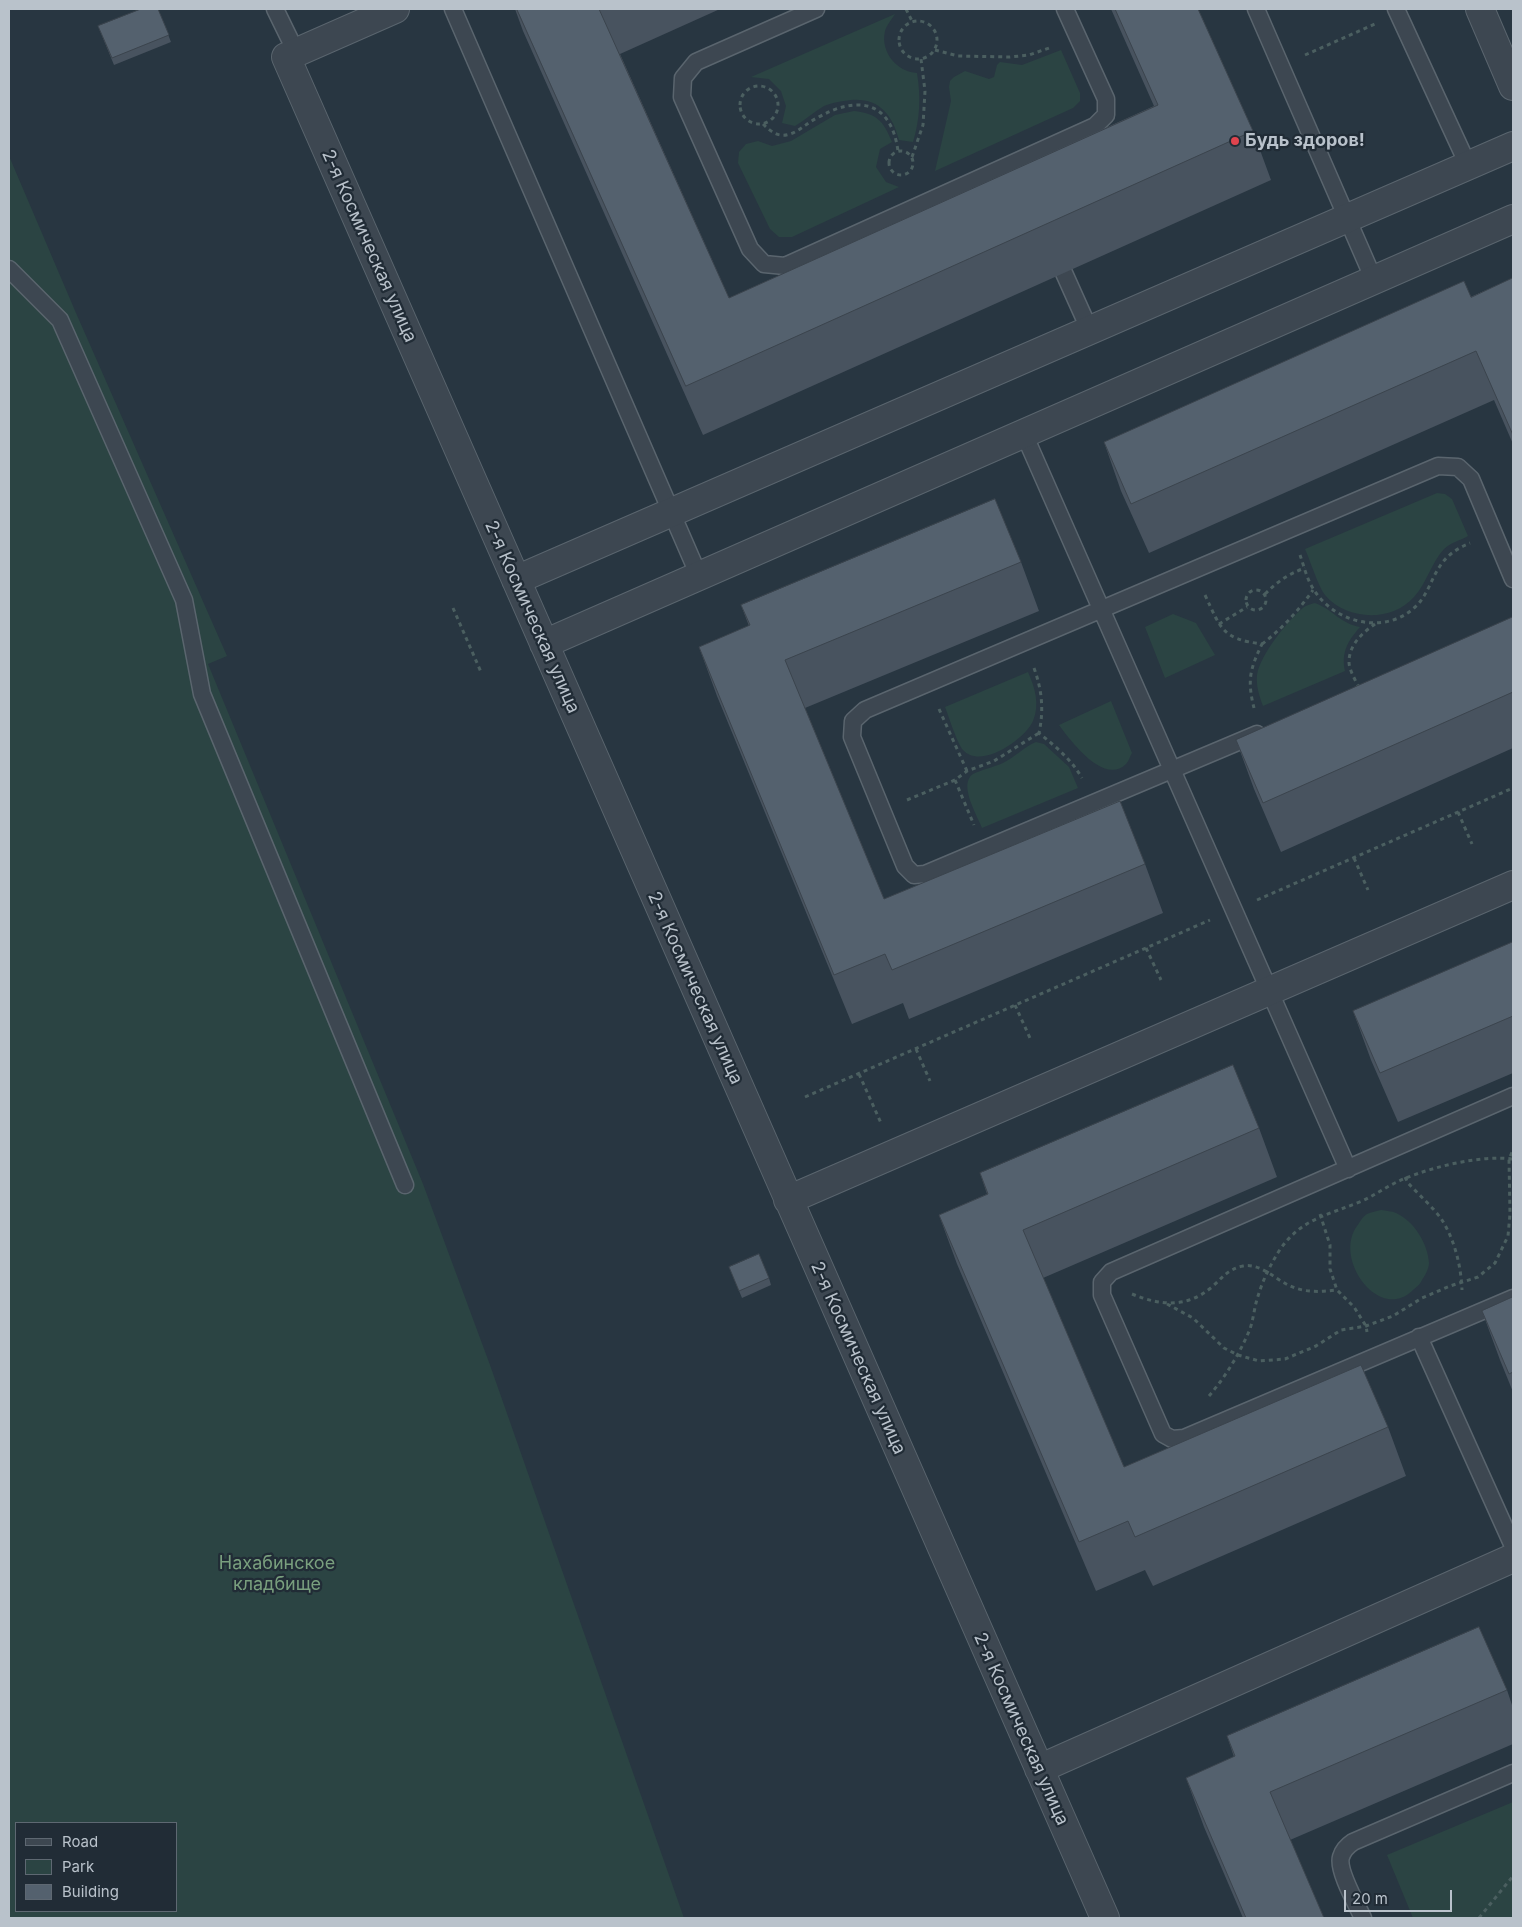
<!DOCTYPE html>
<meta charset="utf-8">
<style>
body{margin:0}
#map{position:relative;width:1522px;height:1927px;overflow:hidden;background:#283641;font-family:Inter,sans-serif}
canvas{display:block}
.frame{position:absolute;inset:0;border:10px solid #b9c2cb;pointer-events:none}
.legend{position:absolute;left:15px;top:1822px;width:162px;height:90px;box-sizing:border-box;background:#212c36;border:1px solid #5e6872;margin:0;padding:6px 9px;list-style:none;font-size:15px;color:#b9c2cb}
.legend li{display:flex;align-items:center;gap:10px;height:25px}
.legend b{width:25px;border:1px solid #5e6872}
.scale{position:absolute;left:1344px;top:1890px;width:108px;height:22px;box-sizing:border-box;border:2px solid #b9c2cb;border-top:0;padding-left:6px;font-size:15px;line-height:18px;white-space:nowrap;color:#b9c2cb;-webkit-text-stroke:4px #212c36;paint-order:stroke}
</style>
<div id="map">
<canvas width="1522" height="1927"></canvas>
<div class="frame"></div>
<ul class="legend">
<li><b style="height:6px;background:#3d4751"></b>Road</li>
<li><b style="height:14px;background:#2b4443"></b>Park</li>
<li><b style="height:14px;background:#54616e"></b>Building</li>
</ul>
<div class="scale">20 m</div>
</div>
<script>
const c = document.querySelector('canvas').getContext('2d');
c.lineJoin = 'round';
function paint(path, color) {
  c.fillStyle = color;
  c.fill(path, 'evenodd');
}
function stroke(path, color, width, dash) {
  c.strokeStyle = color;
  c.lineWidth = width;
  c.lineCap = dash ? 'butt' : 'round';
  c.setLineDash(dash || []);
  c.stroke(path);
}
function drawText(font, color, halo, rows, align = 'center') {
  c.font = font + ' Inter,sans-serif';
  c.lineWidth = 4.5;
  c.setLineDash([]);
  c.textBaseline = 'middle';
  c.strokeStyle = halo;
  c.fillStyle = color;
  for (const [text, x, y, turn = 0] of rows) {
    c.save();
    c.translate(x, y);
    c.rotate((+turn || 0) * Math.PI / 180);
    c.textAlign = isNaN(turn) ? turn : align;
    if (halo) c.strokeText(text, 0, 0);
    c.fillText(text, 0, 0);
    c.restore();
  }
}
paint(new Path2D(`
 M895,14C892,19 886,26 885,31C880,52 897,72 917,73C921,97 920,119 913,142L899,140C892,114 879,98 851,100C842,101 831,103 824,106C814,112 805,120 795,126L782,123L786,106L781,91L769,79L751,77Z
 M1061,50L1080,93V101L1073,108L935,171L951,101L949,87L950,81L954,77L965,71L989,79L994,77L997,65L1000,62L1022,65Z
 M854,111C877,114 883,120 892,142L880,149L876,167L886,182L899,187L792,237H779L770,229L738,163L739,152L746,144L758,141L772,146L791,141L835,115Z
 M9,156L76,313L227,656L208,664L423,1184L490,1365L684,1918H9ZM16,1823H176V1911H16Z
 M1437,493L1445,494L1452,499L1468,536C1461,540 1450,543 1444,549C1431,563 1427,583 1414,597C1391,623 1346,620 1325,595C1318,586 1310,560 1305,549Z
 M1315,603C1332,609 1341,624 1360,627C1348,641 1341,652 1345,671L1263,706C1259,695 1256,686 1257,675C1260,655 1288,620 1304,607C1307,605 1311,604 1315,603Z
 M1173,614L1196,623L1215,655L1165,678L1145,627Z
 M1028,672C1035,688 1040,704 1033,721C1025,739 981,770 963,750C957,743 949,717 945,707Z
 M1111,701L1132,753C1130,756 1129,761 1126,764C1104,786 1070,740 1059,725Z
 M1036,742L1044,744L1069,767L1078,788L982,828C977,815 958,784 973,774C981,770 994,767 1003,763C1015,757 1024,747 1036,742Z
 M1381,1210C1386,1211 1392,1211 1396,1213C1414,1221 1428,1244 1429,1263C1429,1268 1425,1276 1422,1280C1420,1285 1415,1288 1412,1291C1379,1322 1333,1259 1357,1226C1360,1222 1363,1216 1367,1214C1371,1212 1377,1211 1381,1210Z
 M1513,1802V1918H1413L1387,1855Z`), '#2b4443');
const service = new Path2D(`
 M275,9L296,52
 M453,9L699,576
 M816,9L696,62L683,78L682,97L750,249L764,264L785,266L1095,126L1106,115V99L1065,9
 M1256,9L1374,280
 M1396,9L1468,165
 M9,269L60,320L184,600L202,694L405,1185
 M1064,273L1090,331
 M1024,434L1348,1169
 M1257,734L925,874L914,875L905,866L852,737L853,721L865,710L1438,466L1458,467L1471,479L1513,579
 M1513,1096L1111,1272L1102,1282V1295L1163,1434L1172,1439L1184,1438L1513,1298
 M1419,1337L1513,1546
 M1363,1918C1357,1905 1337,1870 1341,1857C1343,1850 1347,1846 1353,1842L1513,1773`);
const minor = new Path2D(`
 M395,9L286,57L1105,1918
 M1480,9L1513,86
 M516,580L1513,146
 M544,644L1513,219
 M788,1200L1513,885
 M1039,1769L1513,1558`);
stroke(service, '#5a656e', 19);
stroke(minor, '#5a656e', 30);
stroke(new Path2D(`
 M906,9L912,21
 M899 40a19 19 0 1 1 38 0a19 19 0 1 1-38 0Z
 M935,50L958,56L1010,57L1029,55L1052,47
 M1305,55L1375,24
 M740 105a19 19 0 1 1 38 0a19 19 0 1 1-38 0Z
 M763,124C771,132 779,138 790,134C800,131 808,122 817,118C857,95 891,100 898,151
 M889 163a12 12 0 1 1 24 0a12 12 0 1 1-24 0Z
 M912,157L923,125L925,91L921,59
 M1300,555C1304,566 1307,580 1314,590C1335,623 1384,635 1414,608C1427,597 1431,579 1440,566C1447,555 1458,548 1470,543
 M1246 600a10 10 0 1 1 20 0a10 10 0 1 1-20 0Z
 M1265,594C1277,582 1288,574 1305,568
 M1205,595C1221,629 1222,639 1262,644C1250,669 1247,680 1254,708
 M453,608L481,672
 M1219,624L1247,607
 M1262,644C1282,629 1299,610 1313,590
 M1034,668C1042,690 1044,710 1039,733C1056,747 1071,759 1082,778
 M1359,688C1356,681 1349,670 1349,662C1349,645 1362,633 1375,624
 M939,709L967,771
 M955,780L974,825
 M907,800L955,780L967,771L994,761L1039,733
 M1458,812L1472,844
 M1354,858L1368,890
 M1257,900L1513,788
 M1146,948L1161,980
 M1015,1005L1030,1038
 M916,1049L930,1081
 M859,1074L881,1123
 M805,1097L1210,920
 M1405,1177L1408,1183C1418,1194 1434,1208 1442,1220C1455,1241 1461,1266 1462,1290
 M1320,1214L1330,1245V1269L1337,1290L1354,1307L1366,1326L1367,1332
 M1132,1294C1161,1306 1187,1308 1212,1287C1222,1278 1228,1269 1243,1266C1260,1263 1274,1278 1288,1285C1304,1293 1320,1292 1337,1290
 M1167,1304L1193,1318L1224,1348L1238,1355L1259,1361L1285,1359L1316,1346L1341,1330L1366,1326L1393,1316L1422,1298L1450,1286L1478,1277L1495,1263L1508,1236L1510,1214L1509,1159L1513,1150
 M1209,1396C1226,1376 1240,1353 1250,1329C1253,1320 1254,1311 1256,1303C1261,1284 1269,1267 1279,1251C1301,1218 1329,1215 1362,1201C1377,1194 1390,1184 1406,1178C1436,1166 1481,1155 1513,1159
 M1479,1918L1513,1876`), '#4b5f60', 3, [4, 4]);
stroke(service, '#3d4751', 16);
stroke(minor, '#3d4751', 28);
paint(new Path2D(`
 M158,9L171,42L114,65L98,26Z
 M515,9H720L620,54L729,298L1154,106L1111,9H1198L1253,131L1271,180L703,435L523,31Z
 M1513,278V444L1494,400L1149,553L1121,491L1104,442L1471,297Z
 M1021,562L1039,611L805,708L884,899L1145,864L1163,913L909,1019L903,1003L852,1024L717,696L699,647L749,626L741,605Z
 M1513,617V748L1281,852L1254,789L1236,740Z
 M1513,942V1073L1398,1122L1371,1060L1353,1011Z
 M1259,1128L1277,1177L1043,1278L1124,1467L1388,1427L1406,1476L1153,1586L1145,1570L1096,1591L957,1264L939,1215L987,1194L980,1173Z
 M729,1267L769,1278L771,1285L742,1298Z
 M1513,1297V1392L1500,1360L1482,1311Z
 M1507,1690L1513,1708V1744L1290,1840L1324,1918H1243L1204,1827L1186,1778L1234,1757L1227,1736Z`), '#48535f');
const building = new Path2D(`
 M141,9H158L169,35L112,58L98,26Z
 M517,9H599L729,298L1158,105L1115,9H1198L1253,131L686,386Z
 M1513,278V435L1476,351L1131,504L1104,442L1464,281L1471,297Z
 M995,499L1021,562L785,660L884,899L1120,801L1145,864L892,970L885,954L834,975L699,647L750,625L741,605Z
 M1513,617V692L1263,803L1236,740Z
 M1513,942V1016L1380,1073L1353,1011Z
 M1233,1065L1259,1128L1023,1230L1124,1467L1361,1365L1388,1427L1135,1537L1128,1521L1079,1542L939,1215L988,1194L980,1173Z
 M759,1254L769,1278L739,1291L729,1267Z
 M1513,1297V1372L1509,1374L1482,1311Z
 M1479,1627L1507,1690L1270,1792L1324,1918H1246L1186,1778L1235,1756L1227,1736Z`);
paint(building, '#54616e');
stroke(building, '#3b444d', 1);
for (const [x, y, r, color] of [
 [1235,141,5,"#e0444e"]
]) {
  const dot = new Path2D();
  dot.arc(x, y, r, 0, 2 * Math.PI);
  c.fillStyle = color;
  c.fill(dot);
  stroke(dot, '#212c36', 2);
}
drawText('bold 18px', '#b9c2cb', '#212c36', [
 ["Будь здоров!",1245,141]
], 'left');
drawText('18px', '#b9c2cb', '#212c36', [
 ["2-я Космическая улица",369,246,66],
 ["2-я Космическая улица",532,617,66],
 ["2-я Космическая улица",695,988,66],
 ["2-я Космическая улица",858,1358,66],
 ["2-я Космическая улица",1021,1729,66]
]);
drawText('18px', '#799f7e', '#212c36', [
 ["Нахабинское",277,1564],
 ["кладбище",277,1585]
]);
</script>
